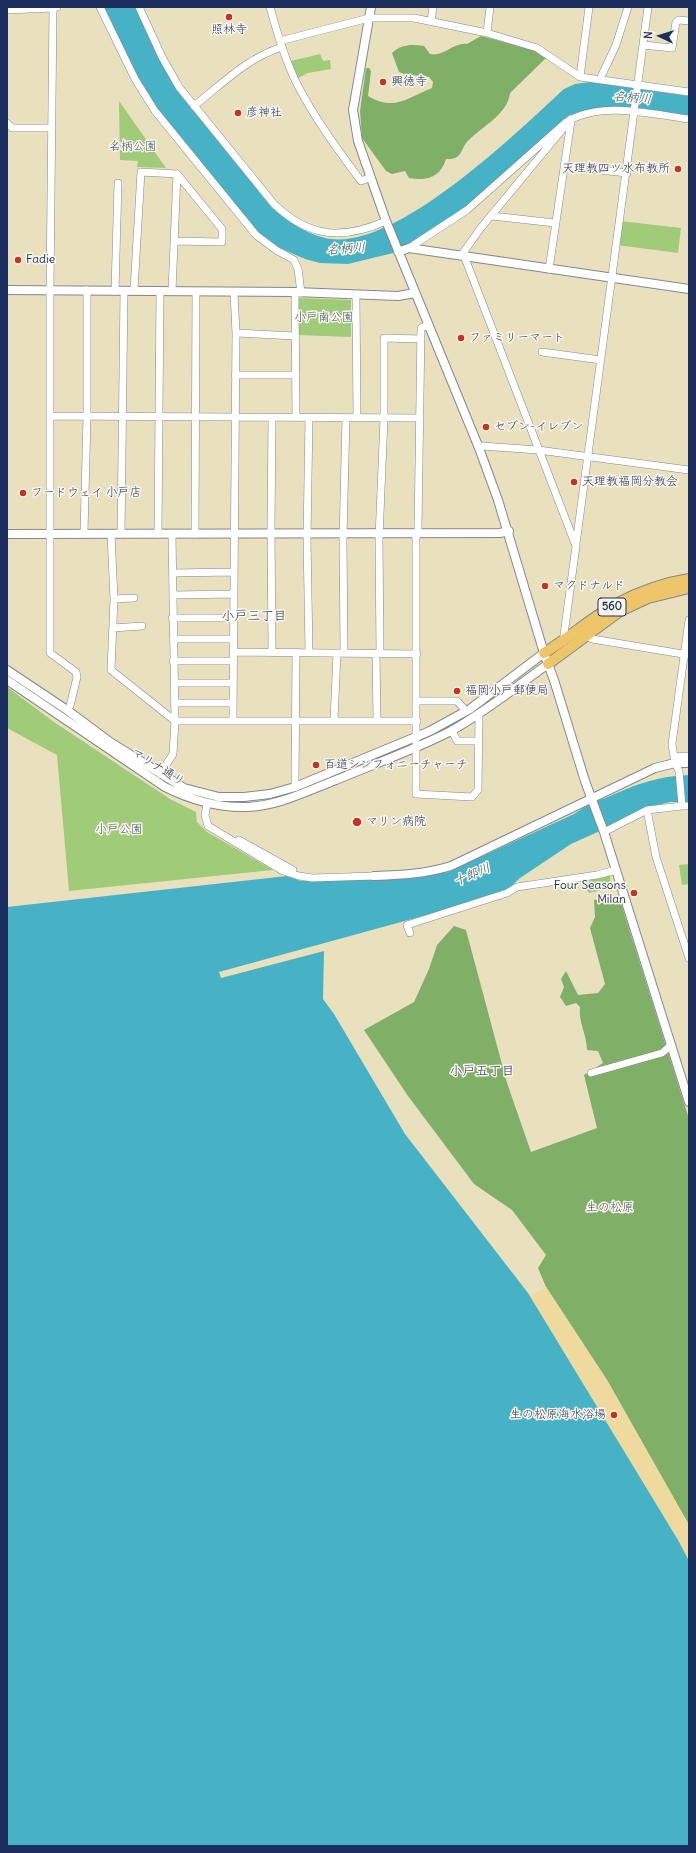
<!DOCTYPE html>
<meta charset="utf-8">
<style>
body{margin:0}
#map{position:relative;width:696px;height:1853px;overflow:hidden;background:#e9e1be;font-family:Delius,sans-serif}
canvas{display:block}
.frame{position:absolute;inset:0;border:8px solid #1b2f5e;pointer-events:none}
.north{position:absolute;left:640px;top:16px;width:40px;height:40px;-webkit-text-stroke:3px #fbf7ec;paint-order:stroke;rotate:274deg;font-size:11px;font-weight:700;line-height:16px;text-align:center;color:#1b2f5e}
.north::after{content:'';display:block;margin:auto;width:14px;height:18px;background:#1b2f5e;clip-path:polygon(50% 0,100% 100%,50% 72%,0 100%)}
</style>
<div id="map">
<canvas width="696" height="1853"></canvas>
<div class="frame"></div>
<div class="north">N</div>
</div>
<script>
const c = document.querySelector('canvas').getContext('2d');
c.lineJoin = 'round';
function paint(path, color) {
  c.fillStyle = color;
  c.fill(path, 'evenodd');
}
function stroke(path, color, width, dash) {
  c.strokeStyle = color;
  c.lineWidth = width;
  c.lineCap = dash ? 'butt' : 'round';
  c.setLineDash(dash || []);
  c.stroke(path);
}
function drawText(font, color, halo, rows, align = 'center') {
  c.font = font + ' Delius,"Klee One",sans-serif';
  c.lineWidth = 3;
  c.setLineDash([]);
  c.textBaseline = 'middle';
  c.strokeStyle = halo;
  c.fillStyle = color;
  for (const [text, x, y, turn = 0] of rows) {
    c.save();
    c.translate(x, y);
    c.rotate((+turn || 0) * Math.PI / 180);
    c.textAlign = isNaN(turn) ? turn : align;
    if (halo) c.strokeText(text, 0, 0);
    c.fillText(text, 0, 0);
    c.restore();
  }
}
paint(new Path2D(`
 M320,54L323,61L330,60L331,69L308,73L298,78L291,61Z
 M119,101L166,168L137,167L138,161L120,160Z
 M620,221L681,228L678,253L617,245Z
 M298,298L351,300V337L298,335Z
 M7,687L54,722L170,799L196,812L197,822L207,832L273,870L69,891L57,755L7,728Z
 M689,864V884L682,885L679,865Z
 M610,874L611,888L589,893L582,883Z`), '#a0cb78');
paint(new Path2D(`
 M481,36L534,50L546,58L510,93C508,115 479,128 466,143C462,148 462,155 455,158C453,159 449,159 446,159C440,178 427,181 409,178L405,171L392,174L386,171L362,138L360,111L366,68H369L371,71L368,96C395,112 408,97 432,88L433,82L429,77C418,74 410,77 399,72L392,53C401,44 412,44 424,46L430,54C444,57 454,42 467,44Z
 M619,897L689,1119V1525L607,1380L546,1287L538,1268L546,1255L512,1210L474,1184L408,1096L364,1030L414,1002L429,969L437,945L454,926L466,930L507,1083L531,1152L597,1128L584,1075L603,1063L598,1051L587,1050C587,1035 578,1021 580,1007L576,1003L566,1006L560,997L564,987L561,979L566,971L578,995L598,993L605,984L590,928L595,917L594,900Z`), '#80af68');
paint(new Path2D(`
 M546,1287L607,1380L689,1525V1561L678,1540L530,1296Z`), '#eeda9e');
paint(new Path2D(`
 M104,7H135L176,89L272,208C288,221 304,233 325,238C393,254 516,133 564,89L575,84L590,82L689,96V117C650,111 606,101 568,116L476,199L408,247L393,253L348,264L320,263L305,259L280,248L258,232L158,111L138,80Z
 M689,775V802H670L641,809L611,826L571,844L520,878L508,889L452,908L219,972L221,978L324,951L323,999L334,1014L405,1134L528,1293L678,1540L689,1561V1846H7V907L287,876L301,881L414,878L448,872L574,814C585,806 597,801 610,796C637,784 658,776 689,775Z`), '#47b2c5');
const minor = new Path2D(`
 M57,7L53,8L50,290V653L76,672L77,677L70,706L67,710
 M100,7L135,79L155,111L256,235L276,250L294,260L298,269L301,293
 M139,7L162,57L179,87L274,204C309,238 343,240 386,221
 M270,7C277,33 285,60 297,84C315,119 338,150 361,181L369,178
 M7,10L53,8
 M431,21L433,7
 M487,33L490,7
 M280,41L369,18H414L487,33L537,48L580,77L689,92
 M643,45L672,48L676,22L679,20L689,21
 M580,77L589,7
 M600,79L616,45L628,7
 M194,106C222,84 247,58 282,47
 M7,123L12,128H52
 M564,166L627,173
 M492,216L555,223
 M175,241L222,242V229L177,174
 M409,248L467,210L565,123C600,100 650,114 689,119
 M549,269L571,121
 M134,290L141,172L177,174L172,291
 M115,291L118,183
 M295,292L296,418
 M356,295L357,418
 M428,325L421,328L418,529L416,538V794L472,797L478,790L479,714
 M236,333L295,336
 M542,352L601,360
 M235,375H296
 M51,416L420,418
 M479,448L482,446L538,450L689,470
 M84,533L87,417V290
 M111,534L114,599L111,670L175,721H417
 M121,534L124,291
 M158,534L160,291
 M195,534L196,292
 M576,544L648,7
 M174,573L233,572
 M174,595L233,594
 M114,599L134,598
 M172,618H233
 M689,620L672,744L675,763L679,771L682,806H689
 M113,628L142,626
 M587,636L592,639L689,655
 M173,639H233
 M563,642L576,546L463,253L480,229L571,119
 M233,652L417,654
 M272,652L271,529L272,418
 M309,652L307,538L309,418
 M344,653L343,538L346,418
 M376,653L377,720
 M380,653L379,538L384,418V338L421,339
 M173,661H233
 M174,683H233
 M417,701H457L466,711
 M174,703H233
 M233,720L236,333L234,292
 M334,720L337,653
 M452,730L457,741H478
 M674,757L689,756
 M160,774L173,754L175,721L172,534
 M295,787L296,652
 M207,804L205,815L208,826L283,871L299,876L312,878L374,876
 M647,810L656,857L689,958
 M604,832L647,810L682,806
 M239,840L293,870
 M410,933L407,925L507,893L517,887L597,875L616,870
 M591,1073L662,1053L671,1045`);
const tertiary = new Path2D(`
 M371,7L353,110L358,141L386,221L479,448L498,500L544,653L554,680L585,781L604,832L689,1102
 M398,252L409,248L689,289
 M7,290L295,292L398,296L415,293
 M7,534L500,533L509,531
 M7,670L67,710L110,742L184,788L219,797H244L270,794L295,787L430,731L470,709L544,653
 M7,680L165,787C191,800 217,808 247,807C278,806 307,791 336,780C374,764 414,750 451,731C485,712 516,687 548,664
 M374,876C401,875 425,874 451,866L655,768L675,763H689`);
const primary = new Path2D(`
 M544,653C569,638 591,618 616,604C639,592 663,583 689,579
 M548,664L620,611L648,598L689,588`);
stroke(minor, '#82888e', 8);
stroke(tertiary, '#82888e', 10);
stroke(primary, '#82888e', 12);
stroke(minor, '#fff', 7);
stroke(tertiary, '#fff', 8);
stroke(primary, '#eec569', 10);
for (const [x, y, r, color] of [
 [229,17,4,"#c8321e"],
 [383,82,4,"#c8321e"],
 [238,113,4,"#c8321e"],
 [678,169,4,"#c8321e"],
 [18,260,4,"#c8321e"],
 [461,338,4,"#c8321e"],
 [486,427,4,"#c8321e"],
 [574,482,4,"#c8321e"],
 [23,493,4,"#c8321e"],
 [545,586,4,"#c8321e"],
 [457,691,4,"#c8321e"],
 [316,765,4,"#c8321e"],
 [357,822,5,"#c8321e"],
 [634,893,4,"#c8321e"],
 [614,1415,4,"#c8321e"]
]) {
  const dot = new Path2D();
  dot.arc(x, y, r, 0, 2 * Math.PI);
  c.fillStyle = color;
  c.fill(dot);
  stroke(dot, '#fbf7ec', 1.5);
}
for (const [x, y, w] of [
 [612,607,28]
]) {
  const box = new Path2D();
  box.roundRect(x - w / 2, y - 9, w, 18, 3);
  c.fillStyle = '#fbf7ec';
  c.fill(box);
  stroke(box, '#1b2f5e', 1);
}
drawText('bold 11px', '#1b2f5e', null, [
 ["560",612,607]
]);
drawText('12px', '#1b2f5e', '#fbf7ec', [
 ["照林寺",229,30,"center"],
 ["興徳寺",391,82],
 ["彦神社",246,113],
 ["天理教四ツ水布教所",670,169,"right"],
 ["Fadie",26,260],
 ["ファミリーマート",469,338],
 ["セブン-イレブン",494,427],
 ["天理教福岡分教会",582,482],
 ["フードウェイ 小戸店",31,493],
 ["マクドナルド",553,586],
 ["福岡小戸郵便局",465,691],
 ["百道シンフォニーチャーチ",324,765],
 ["マリン病院",366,822],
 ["Four Seasons",626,886,"right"],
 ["Milan",626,900,"right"],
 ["生の松原海水浴場",606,1415,"right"]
], 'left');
drawText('12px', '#3c5664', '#fbf7ec', [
 ["名柄公園",133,147],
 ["小戸南公園",324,318],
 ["小戸公園",119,830],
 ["生の松原",610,1208]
]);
drawText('12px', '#1b2f5e', '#fbf7ec', [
 ["マリナ通り",158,767,32]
]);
drawText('italic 13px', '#2a5d82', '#fbf7ec', [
 ["名柄川",632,98,5],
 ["名柄川",346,249,-4],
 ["十郎川",472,875,-24]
]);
drawText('13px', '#1b2f5e', '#fbf7ec', [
 ["小戸三丁目",254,616],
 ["小戸五丁目",482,1071]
]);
</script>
